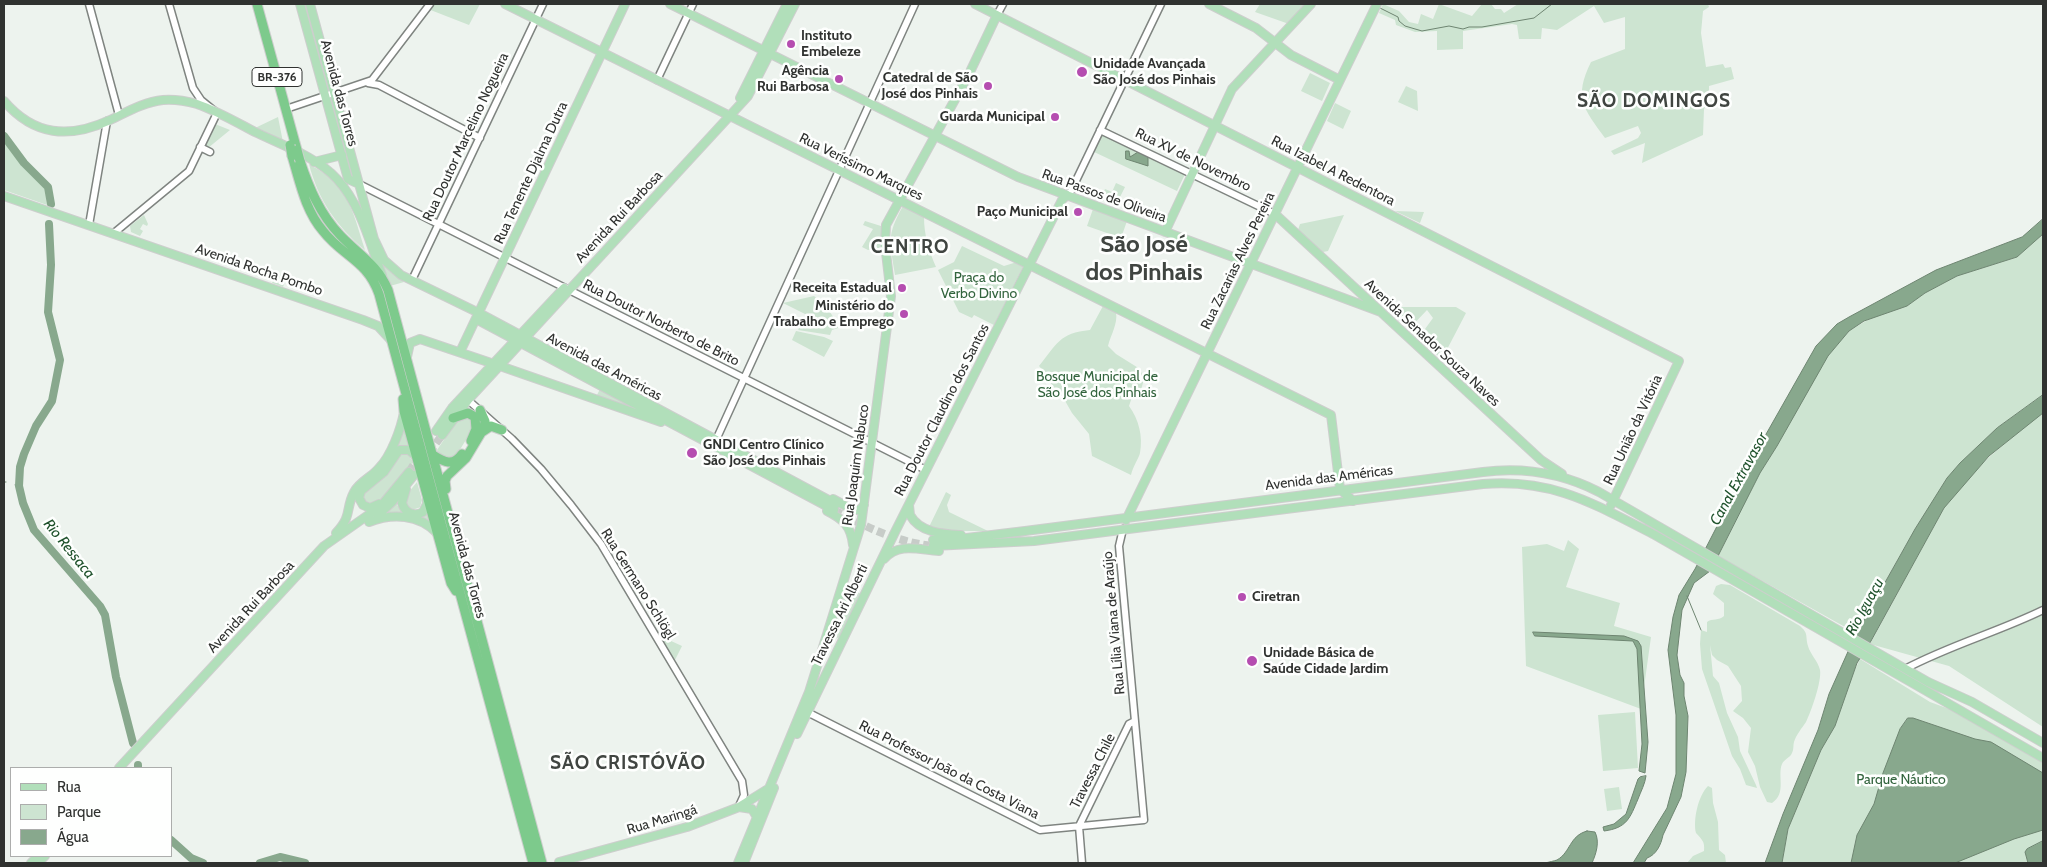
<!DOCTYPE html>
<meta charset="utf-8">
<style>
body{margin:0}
#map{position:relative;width:2047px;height:867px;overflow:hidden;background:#edf3ee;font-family:Cabin,sans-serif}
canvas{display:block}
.frame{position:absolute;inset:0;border:5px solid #303230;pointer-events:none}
.legend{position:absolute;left:10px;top:767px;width:162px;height:90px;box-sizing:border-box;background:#fefffe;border:1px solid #acadac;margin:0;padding:6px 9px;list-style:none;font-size:15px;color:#303230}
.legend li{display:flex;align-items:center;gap:10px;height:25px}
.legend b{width:25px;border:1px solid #acadac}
</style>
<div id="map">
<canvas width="2047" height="867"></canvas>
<div class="frame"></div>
<ul class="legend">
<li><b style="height:6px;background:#b1dfba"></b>Rua</li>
<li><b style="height:14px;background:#cde4d1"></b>Parque</li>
<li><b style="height:14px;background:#88a88d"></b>Água</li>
</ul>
</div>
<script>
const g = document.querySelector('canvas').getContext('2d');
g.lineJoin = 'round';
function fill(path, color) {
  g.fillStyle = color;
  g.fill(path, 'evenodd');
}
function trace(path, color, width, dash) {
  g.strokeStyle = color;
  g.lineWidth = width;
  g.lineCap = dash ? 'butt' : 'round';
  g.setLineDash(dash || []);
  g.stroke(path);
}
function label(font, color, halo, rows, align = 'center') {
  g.font = font + ' Cabin,sans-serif';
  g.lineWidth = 5;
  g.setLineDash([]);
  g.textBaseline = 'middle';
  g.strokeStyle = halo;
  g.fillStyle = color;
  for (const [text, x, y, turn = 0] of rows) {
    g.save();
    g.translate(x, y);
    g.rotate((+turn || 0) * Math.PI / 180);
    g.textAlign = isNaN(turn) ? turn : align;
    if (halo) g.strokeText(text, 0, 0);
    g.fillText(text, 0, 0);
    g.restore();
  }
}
fill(new Path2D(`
 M 432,4 L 480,4 L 469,25 L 428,9 Z
 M 1260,4 L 1307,4 L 1289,24 L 1255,12 Z
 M 1383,4 L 1399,11 L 1409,22 L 1418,24 L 1421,14 L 1433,19 L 1439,4 L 1472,16 L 1482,4 L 1491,4 L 1495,9 L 1501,9 L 1504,13 L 1518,4 L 1708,4 L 1709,7 L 1703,11 L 1701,33 L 1706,67 L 1723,64 L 1725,68 L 1731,67 L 1734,79 L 1709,86 L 1709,103 L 1704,109 L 1703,135 L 1642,163 L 1645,143 L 1614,155 L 1611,151 L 1638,138 L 1641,133 L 1638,126 L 1605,138 C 1584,109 1573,98 1591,62 L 1625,49 L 1625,17 L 1604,23 L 1594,6 L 1557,30 L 1542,28 L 1541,39 L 1519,39 L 1517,25 L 1512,24 L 1463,31 L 1463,49 L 1437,50 L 1437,31 L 1415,32 L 1396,25 L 1395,20 L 1379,13 Z
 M 1310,73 L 1330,83 L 1322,101 L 1301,91 Z
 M 1406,86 L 1417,91 L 1418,111 L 1398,102 Z
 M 334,98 L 349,154 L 345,154 L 329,100 Z
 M 1335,103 L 1351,111 L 1343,129 L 1327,121 Z
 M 278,117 L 283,142 L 255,128 Z
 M 215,124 L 230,130 L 208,148 L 206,145 Z
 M 1101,131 L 1186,172 L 1177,191 L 1092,151 Z
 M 4,139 L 22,164 L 45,186 L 47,205 L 4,190 Z
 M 309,164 C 349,186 352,209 365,250 C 337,227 318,200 309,164 Z
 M 1116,183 L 1125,187 L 1118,201 L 1109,197 L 1106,202 L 1100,199 L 1105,189 L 1112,192 Z
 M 903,206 L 924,217 C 924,235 929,251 936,267 L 895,275 C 890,242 886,236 903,206 Z
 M 1093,209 L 1127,221 L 1121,238 L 1087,226 Z
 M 1395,211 L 1424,212 L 1420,223 Z
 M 144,215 L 148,224 L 147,226 L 143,224 L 140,229 L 143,231 L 140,236 L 131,232 L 130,226 Z
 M 1344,215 L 1328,251 L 1323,252 L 1298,230 L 1300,224 Z
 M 865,221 L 881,226 L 881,246 L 879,248 L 868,250 L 862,247 L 873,229 L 863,225 Z
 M 2043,234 L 2043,395 L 1997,428 L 1960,463 L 1947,478 L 1900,555 L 1860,629 L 1854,632 L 1718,556 L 1760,473 L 1777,446 L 1814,378 L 1828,356 L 1849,331 L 1876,315 L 1907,306 L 1925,293 L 1957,276 L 2017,257 Z
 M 962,246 L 1004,266 L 1017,262 L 1024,265 L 994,325 L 974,315 L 972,318 L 959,312 L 938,270 L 954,262 Z
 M 382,264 L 404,282 L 390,286 Z
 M 276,273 L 287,277 L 283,287 L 272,283 Z
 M 814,296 L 825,305 L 834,318 L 838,320 L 840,323 L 838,328 L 832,330 L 830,335 L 798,330 L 807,315 L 783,303 Z
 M 1103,306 L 1116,312 C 1118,324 1111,334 1108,346 L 1116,354 L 1140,369 L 1144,379 L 1141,390 L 1135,388 L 1132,391 L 1132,397 L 1129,406 C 1139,420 1143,436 1140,453 C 1139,458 1133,466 1131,475 L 1092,456 L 1089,434 L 1072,413 L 1064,399 L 1052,385 L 1046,374 L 1039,366 C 1057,344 1059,333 1090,330 Z
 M 1393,307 L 1456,307 L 1466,313 L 1442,359 L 1424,344 L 1432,336 L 1425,329 L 1433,318 L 1427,310 L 1409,329 L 1389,312 Z
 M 796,331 L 824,337 L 833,341 L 824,357 L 792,340 Z
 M 600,389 L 653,417 L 596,397 Z
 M 2043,413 L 2043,727 L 1949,666 L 1870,644 L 1944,508 C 1974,468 2003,443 2043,413 Z
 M 468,417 L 472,423 L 472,430 L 456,456 L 447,460 L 438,453 L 437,450 L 458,419 Z
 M 405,425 L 412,450 L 393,450 Z
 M 402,453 L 408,454 L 413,462 C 400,480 389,500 367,506 L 362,495 L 388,474 Z
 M 417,482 L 422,500 L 420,507 C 413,511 409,509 405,503 L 408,493 Z
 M 946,492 L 951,495 L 947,505 L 949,512 L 988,531 L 949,531 L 929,527 Z
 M 398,499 L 397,505 L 404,513 L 427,509 L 431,524 L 381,515 Z
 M 1568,540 L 1579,549 L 1566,587 L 1620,603 L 1614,626 L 1651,637 L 1641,709 L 1526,666 L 1522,547 L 1547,544 L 1564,551 Z
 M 1721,584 L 1730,585 L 1800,626 C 1809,634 1805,635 1808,646 C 1810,654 1818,661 1820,670 C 1822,681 1811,712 1806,722 C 1802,728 1796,735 1794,742 C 1793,746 1794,749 1792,753 C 1790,758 1784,759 1782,764 C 1777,776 1787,793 1772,803 L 1767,802 L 1760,787 L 1755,766 L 1748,752 L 1751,728 L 1743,718 L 1733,711 L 1742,701 L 1741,686 L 1728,666 L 1717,660 L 1712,655 L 1710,645 L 1713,676 L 1719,683 L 1727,713 L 1738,737 L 1740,751 L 1756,785 L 1757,788 L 1746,785 L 1740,769 L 1732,756 L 1702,669 L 1700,644 L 1701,630 L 1707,632 L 1707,622 C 1712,618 1719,621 1724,616 L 1724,603 L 1713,594 L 1716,586 Z
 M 850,588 L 861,594 L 840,637 L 835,639 L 832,636 L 846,590 Z
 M 658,635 L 682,646 L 674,662 Z
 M 1860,659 L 1930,702 L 1963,714 L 2043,760 L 2043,863 L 1782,863 L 1788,829 L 1821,750 L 1835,726 L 1851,678 Z
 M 1635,712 L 1638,768 L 1603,771 L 1598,715 Z
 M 1708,786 L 1712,788 L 1713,803 L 1718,822 L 1719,850 L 1725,855 L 1726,863 L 1687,863 L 1693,856 L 1704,851 C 1705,841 1702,840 1696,833 C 1693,820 1698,796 1708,786 Z
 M 1619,787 L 1622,809 L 1607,811 L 1604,789 Z`), '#cde4d1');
const water = new Path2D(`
 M 1126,151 L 1129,151 L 1130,157 L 1138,152 L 1148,157 L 1148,166 L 1126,159 Z
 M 2043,219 L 2043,234 L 2017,257 L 1957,276 L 1925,293 L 1907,306 L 1864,321 L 1849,331 L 1828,356 L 1777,446 L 1760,473 L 1718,556 L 1710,571 L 1694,583 L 1682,610 L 1677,655 L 1680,675 L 1684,683 L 1684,696 L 1688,716 L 1686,772 L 1681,797 L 1663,835 C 1661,845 1656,855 1647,858 L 1644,863 L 1633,863 L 1667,808 L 1676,774 L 1676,715 L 1668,650 L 1673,617 L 1679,595 L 1695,569 L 1748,466 L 1816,346 L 1837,324 L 1849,317 L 1936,270 L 2022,237 Z
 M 2043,395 L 2043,413 L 1989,456 L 1944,508 L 1871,641 L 1857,663 L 1835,726 L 1821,750 L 1788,829 L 1782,863 L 1765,863 L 1783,814 L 1818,730 L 1829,694 L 1855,636 L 1915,529 L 1947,478 L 1960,463 L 1997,428 Z
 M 1533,632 L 1624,636 L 1638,641 L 1641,646 L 1648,742 L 1645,773 L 1639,771 L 1642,744 L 1637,649 L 1633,641 L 1535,636 Z
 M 1908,718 L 1913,718 L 1975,739 L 1991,742 L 2043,773 L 2043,830 L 2014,839 L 1955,863 L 1851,863 L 1857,835 L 1874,804 L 1883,773 L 1900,729 Z
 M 1646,776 C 1645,784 1641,791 1638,799 C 1630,818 1627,828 1604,831 L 1603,827 L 1614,824 L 1626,814 L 1638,779 L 1640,777 Z
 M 1587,831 L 1595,832 C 1600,842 1596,854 1592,863 L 1545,863 C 1549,862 1554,861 1557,860 C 1571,852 1569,836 1587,831 Z
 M 2043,841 L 2043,863 L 2028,863 L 2025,852 L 2027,849 Z`);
fill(water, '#88a88d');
trace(water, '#6e8571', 1);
trace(new Path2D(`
 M 1370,4 L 1372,5
 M 1380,8 L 1398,17 L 1399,21 L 1405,26 L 1422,31 L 1449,26 L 1463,29 L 1469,27 L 1482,27 L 1534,18 L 1552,4
 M 4,482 L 6,482
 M 15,485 L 19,486
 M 1687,596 L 1701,630`), '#6e8571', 1);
trace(new Path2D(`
 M 4,136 L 24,163 L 48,187 L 51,204
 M 49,224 L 51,265 L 48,312 L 60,360 L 52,401 L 36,426 L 24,454 L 20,467 L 19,486 L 23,503 L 34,530 L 100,606 L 105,615 L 116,677 L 133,743
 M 138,765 L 138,768
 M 171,840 L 191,858 L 203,863
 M 260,863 L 280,857 L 305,863`), '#88a88d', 8);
trace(new Path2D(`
 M 429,453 L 442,435
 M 409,472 L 420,455
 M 834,510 C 866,527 896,542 933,546`), '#c7ccc8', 8, [8, 4]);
const minor = new Path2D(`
 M 89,4 L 119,115
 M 997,15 L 1003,4
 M 657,80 L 693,4
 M 368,83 L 379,85 L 480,138
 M 286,109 L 372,80 L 430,4
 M 1100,130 L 1275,214
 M 200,147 L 210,152
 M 359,184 L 926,470
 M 1067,195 L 1071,191 L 1161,4
 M 89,225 L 107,121
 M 114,233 L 189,171 L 217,113 L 201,100 L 193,88 L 169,4
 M 412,280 L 543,4
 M 468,400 L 512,439 L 541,469 L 571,505 L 601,544 L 742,781 L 744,795 L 739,806
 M 716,440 L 915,4
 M 1905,669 C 1950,645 1998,632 2043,610
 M 807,712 L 1040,830 L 1144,820 L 1119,546 L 1123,529
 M 1079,826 L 1129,724 L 1133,722
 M 1079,826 L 1082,863`);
const major = new Path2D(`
 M 300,4 L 348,179 L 359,184
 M 310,4 L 374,239 L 384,260 L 401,275 L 479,313 L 836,504
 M 505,4 L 1331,415 L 1340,489 L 1353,501
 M 670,4 L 1018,177 L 1381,312
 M 975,4 L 1679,361 L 1611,505
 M 1209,4 L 1256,28 L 1291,55 L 1340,80
 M 740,98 L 787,4
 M 4,101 C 34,136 69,139 110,120 C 127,112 144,102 163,100 C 175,99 186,101 197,104 C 217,111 236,122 255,132 C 282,145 317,157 337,179 C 361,205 370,244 382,275
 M 314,162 L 342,155
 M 4,196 L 363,320 L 378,326 L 390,339
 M 1275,214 L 1541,460 L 1562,474
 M 1165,232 L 1232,89 L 1311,4
 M 476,319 L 834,510
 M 460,352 L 625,4
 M 407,357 L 410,343 L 420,339 L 494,364
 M 500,366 L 661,422
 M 436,431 L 452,408 L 564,288
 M 442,435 L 468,400 L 748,96 L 795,4
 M 406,489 L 402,503 C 405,513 414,517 423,512 L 427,504 L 427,498
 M 833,499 L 853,510 L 860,510 L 864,505
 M 379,504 L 370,508 L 363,505 L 359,498 L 361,491 L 384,472 L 399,450 L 409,450 L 417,457
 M 909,505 L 910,515 C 920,533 943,534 961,535
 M 827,511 C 843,519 851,526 853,545
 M 378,515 L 392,502 L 414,475
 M 1126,520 L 1377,4
 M 369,522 C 392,513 419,514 437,533
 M 336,533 C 353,515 345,509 354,492 C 360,481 372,477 379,468 C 391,456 401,429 404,412
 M 933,540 L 950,540 L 1025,531 L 1483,472 C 1523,467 1562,473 1599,492 L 1928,682 L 1972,702 L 2043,743
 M 933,546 L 1034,541 L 1483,484 C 1552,478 1594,504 1653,534 L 2043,758
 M 884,559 C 899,542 919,550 939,551
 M 797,734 L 896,530 L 1062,200 L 1067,195
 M 119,768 L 324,546 L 381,506 L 409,472
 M 739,807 L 752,809 L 758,819
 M 559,862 L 687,827 L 739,807 L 768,789
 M 31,863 L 38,856
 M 38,863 L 45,856
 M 738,863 L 809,692 L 861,525 L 891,296 L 885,244 L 886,225 L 969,74 L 997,15
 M 744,863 L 774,788`);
const highway = new Path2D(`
 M 257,4 L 297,150
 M 292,156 C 300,182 305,210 323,231 C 343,257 367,260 379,294 L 533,863
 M 300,161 C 309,188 320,214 340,235 C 358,254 378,265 388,290 L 542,863
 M 403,399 L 404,411 L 451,583 L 456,591
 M 453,418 L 468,413 L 475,417 L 476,429 L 471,441
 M 482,432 L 491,426 L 502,430
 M 433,455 C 444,462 453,467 462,454
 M 446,489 L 445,481 L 447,476 L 466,458 L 484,428 L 485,421 L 480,410`);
trace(minor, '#7f8480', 9);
trace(major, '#cdcecd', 10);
trace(highway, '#cdcecd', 11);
trace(minor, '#fff', 6);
trace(major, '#b1dfba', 8);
trace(highway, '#7dca8c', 9);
const highwayBridge = new Path2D(`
 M 290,145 L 292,156
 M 297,150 L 300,161`);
trace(highwayBridge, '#cdcecd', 11, []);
trace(highwayBridge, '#7dca8c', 9);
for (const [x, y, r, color] of [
 [791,44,5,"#b54db0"],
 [1082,72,6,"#b54db0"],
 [839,79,5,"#b54db0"],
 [988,86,5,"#b54db0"],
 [1055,117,5,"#b54db0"],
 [1078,212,5,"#b54db0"],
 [902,288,5,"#b54db0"],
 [904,314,5,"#b54db0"],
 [692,453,6,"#b54db0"],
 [1242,597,5,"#b54db0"],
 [1252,661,6,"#b54db0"]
]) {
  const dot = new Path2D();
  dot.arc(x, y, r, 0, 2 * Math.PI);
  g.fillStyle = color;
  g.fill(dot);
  trace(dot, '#fefffe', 2);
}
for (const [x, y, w] of [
 [277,77,50]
]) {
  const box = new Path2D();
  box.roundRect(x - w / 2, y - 9.5, w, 19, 4);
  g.fillStyle = '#fefffe';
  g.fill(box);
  trace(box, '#303230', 1);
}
label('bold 12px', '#303230', null, [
 ["BR-376",277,77]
]);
label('bold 14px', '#303230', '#fefffe', [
 ["Instituto",801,36,"left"],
 ["Embeleze",801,52,"left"],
 ["Unidade Avançada",1093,64,"left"],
 ["São José dos Pinhais",1093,80,"left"],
 ["Agência",829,71],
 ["Rui Barbosa",829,87],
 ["Catedral de São",978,78],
 ["José dos Pinhais",978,94],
 ["Guarda Municipal",1045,117],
 ["Paço Municipal",1068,212],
 ["Receita Estadual",892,288],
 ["Ministério do",894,306],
 ["Trabalho e Emprego",894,322],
 ["GNDI Centro Clínico",703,445,"left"],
 ["São José dos Pinhais",703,461,"left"],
 ["Ciretran",1252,597,"left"],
 ["Unidade Básica de",1263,653,"left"],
 ["Saúde Cidade Jardim",1263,669,"left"]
], 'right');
label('14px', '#303230', '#fefffe', [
 ["Avenida das Torres",339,93,75],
 ["Rua Doutor Marcelino Nogueira",466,137,-65],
 ["Rua XV de Novembro",1193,160,26],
 ["Rua Veríssimo Marques",861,167,26],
 ["Rua Izabel A Redentora",1333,171,27],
 ["Rua Tenente Djalma Dutra",531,173,-65],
 ["Rua Passos de Oliveira",1104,196,20],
 ["Avenida Rui Barbosa",619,217,-47],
 ["Rua Zacarias Alves Pereira",1238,261,-64],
 ["Avenida Rocha Pombo",259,270,19],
 ["Rua Doutor Norberto de Brito",661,323,27],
 ["Avenida Senador Souza Naves",1432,343,43],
 ["Avenida das Américas",604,367,28],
 ["Rua Doutor Claudino dos Santos",942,410,-63],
 ["Rua União da Vitória",1633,430,-65],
 ["Rua Joaquim Nabuco",856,465,-82],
 ["Avenida das Américas",1329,478,-7],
 ["Avenida das Torres",467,565,75],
 ["Rua Germano Schlögl",638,584,58],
 ["Avenida Rui Barbosa",251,607,-47],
 ["Travessa Ari Alberti",840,615,-64],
 ["Rua Lília Viana de Araújo",1114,623,-95],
 ["Rua Professor João da Costa Viana",949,770,27],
 ["Travessa Chile",1093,771,-63],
 ["Rua Maringá",662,820,-17]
]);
label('14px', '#32643d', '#fefffe', [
 ["Praça do",979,278],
 ["Verbo Divino",979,294],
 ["Bosque Municipal de",1097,377],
 ["São José dos Pinhais",1097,393],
 ["Parque Náutico",1901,780]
]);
label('italic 15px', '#1f522c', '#fefffe', [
 ["Canal Extravasor",1739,479,-61],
 ["Rio Ressaca",69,549,51],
 ["Rio Iguaçu",1865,607,-61]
]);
g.letterSpacing = '1px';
label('bold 19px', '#404541', '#fefffe', [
 ["SÃO DOMINGOS",1654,101],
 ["CENTRO",910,247],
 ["SÃO CRISTÓVÃO",628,763]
]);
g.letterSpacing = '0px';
label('bold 24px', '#404541', '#fefffe', [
 ["São José",1144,245],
 ["dos Pinhais",1144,273]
]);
</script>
